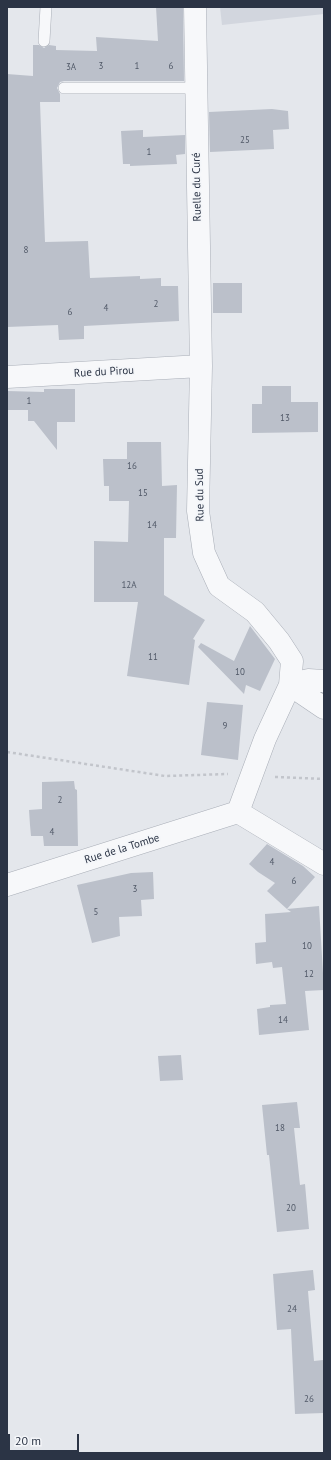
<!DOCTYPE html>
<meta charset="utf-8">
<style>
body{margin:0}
#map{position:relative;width:331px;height:1460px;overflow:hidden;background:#e4e7ec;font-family:"PT Sans",sans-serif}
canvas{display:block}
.frame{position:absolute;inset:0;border:8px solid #2b3445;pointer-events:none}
.scale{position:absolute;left:8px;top:1434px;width:71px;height:18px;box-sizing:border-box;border:2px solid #2b3445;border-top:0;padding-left:5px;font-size:12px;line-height:14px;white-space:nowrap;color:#2b3445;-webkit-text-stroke:3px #f4f6f9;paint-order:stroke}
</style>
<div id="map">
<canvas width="331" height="1460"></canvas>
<div class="frame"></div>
<div class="scale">20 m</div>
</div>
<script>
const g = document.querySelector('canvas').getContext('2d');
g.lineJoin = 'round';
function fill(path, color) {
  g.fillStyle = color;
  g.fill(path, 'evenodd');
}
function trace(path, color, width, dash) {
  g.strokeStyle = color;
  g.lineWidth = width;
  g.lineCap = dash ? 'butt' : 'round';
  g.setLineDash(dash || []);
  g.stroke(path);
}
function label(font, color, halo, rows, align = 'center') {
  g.font = font + ' "PT Sans",sans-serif';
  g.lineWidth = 3.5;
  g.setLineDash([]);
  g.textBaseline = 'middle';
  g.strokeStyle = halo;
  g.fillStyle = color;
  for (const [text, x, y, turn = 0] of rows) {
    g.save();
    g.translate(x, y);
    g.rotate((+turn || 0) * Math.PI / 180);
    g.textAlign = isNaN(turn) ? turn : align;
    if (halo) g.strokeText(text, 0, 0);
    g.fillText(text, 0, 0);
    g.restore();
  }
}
fill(new Path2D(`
 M 220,7 L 324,7 L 324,14 L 222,25 Z`), '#d2d6de');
fill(new Path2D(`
 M 156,7 L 183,7 L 184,81 L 64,81 L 60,82 L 57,88 L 60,94 L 60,102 L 40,102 L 45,242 L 88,241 L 90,278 L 140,276 L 140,279 L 161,278 L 161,286 L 178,286 L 179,321 L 84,326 L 84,339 L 59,340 L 58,325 L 7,327 L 7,74 L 33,76 L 33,45 L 39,45 L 44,48 L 49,45 L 56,46 L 56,50 L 97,51 L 96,37 L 158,41 Z
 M 272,109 L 288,111 L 289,129 L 273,130 L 274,149 L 210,152 L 209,112 Z
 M 143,130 L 143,137 L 185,135 L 185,154 L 176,155 L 177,164 L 130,166 L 130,164 L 123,164 L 121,131 Z
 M 213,283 L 242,283 L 242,313 L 213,313 Z
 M 262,386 L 291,386 L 291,402 L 318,402 L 318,432 L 252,433 L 252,404 L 262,404 Z
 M 44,389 L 75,389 L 75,422 L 57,422 L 57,450 L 34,421 L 28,421 L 28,410 L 7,410 L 7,391 L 44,392 Z
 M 127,442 L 161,442 L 162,486 L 177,485 L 176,538 L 164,538 L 164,595 L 205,620 L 193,639 L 195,640 L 189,685 L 127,676 L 138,602 L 94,602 L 94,541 L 128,542 L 129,501 L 109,501 L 109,486 L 104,486 L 103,459 L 127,459 Z
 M 250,626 L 275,659 L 260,691 L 246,685 L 244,694 L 198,647 L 201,643 L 234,661 Z
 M 207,702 L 243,705 L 238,760 L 201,755 Z
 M 74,781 L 75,789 L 77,790 L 78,846 L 44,846 L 43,836 L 31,836 L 30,825 L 29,810 L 42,809 L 42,782 Z
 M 267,844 L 303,866 L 315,877 L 287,909 L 267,891 L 275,883 L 258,872 L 249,864 Z
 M 153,872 L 154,899 L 141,900 L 142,916 L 119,917 L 120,936 L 92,943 L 77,885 L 131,873 Z
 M 319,906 L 324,990 L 305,991 L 309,1030 L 259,1035 L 257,1009 L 270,1007 L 270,1005 L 286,1004 L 282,967 L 273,968 L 272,962 L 256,964 L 255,943 L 266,942 L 265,914 L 291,912 L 287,909 Z
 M 181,1055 L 183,1080 L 160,1081 L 158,1056 Z
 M 297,1102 L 300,1128 L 294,1128 L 300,1185 L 305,1184 L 309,1229 L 277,1232 L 269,1155 L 267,1155 L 262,1105 Z
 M 313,1270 L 315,1290 L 308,1291 L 314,1361 L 323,1360 L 324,1413 L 295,1414 L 291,1329 L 277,1330 L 273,1274 Z`), '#bbc0ca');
const lane = new Path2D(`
 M 44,41 L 46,7
 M 64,88 L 196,88`);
const street = new Path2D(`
 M 195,7 L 201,366 L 198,511 L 204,553 L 219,586 L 255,612 L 279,641 L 292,661 L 290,685 L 265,739 L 238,812
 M 7,377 L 201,366
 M 290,685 L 324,708
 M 290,685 L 308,680 L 324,681
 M 238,812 L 324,864
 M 7,885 L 238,812`);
trace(lane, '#a9aeb7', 12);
trace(street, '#a9aeb7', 23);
trace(new Path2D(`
 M 7,752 L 165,776 L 228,774
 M 275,777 L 324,779`), '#c2c5cb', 2.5, [3, 3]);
trace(lane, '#f7f8fa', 11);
trace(street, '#f7f8fa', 22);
label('9px', '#4f5766', null, [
 ["3",101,66],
 ["1",137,66],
 ["6",171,66],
 ["3A",71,67],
 ["25",245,140],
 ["1",149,152],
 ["8",26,250],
 ["2",156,304],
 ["4",106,308],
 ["6",70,312],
 ["1",29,401],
 ["13",285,418],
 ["16",132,466],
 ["15",143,493],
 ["14",152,525],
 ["12A",129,585],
 ["11",153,657],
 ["10",240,672],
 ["9",225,726],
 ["2",60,800],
 ["4",52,832],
 ["4",272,862],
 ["6",294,881],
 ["3",135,889],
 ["5",96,912],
 ["10",307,946],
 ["12",309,974],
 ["14",283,1020],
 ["18",280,1128],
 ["20",291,1208],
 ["24",292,1309],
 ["26",309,1399]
]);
label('11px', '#2b3445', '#f4f6f9', [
 ["Ruelle du Curé",197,187,-91],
 ["Rue du Pirou",104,372,-3],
 ["Rue du Sud",200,495,-91],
 ["Rue de la Tombe",122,849,-17]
]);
</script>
